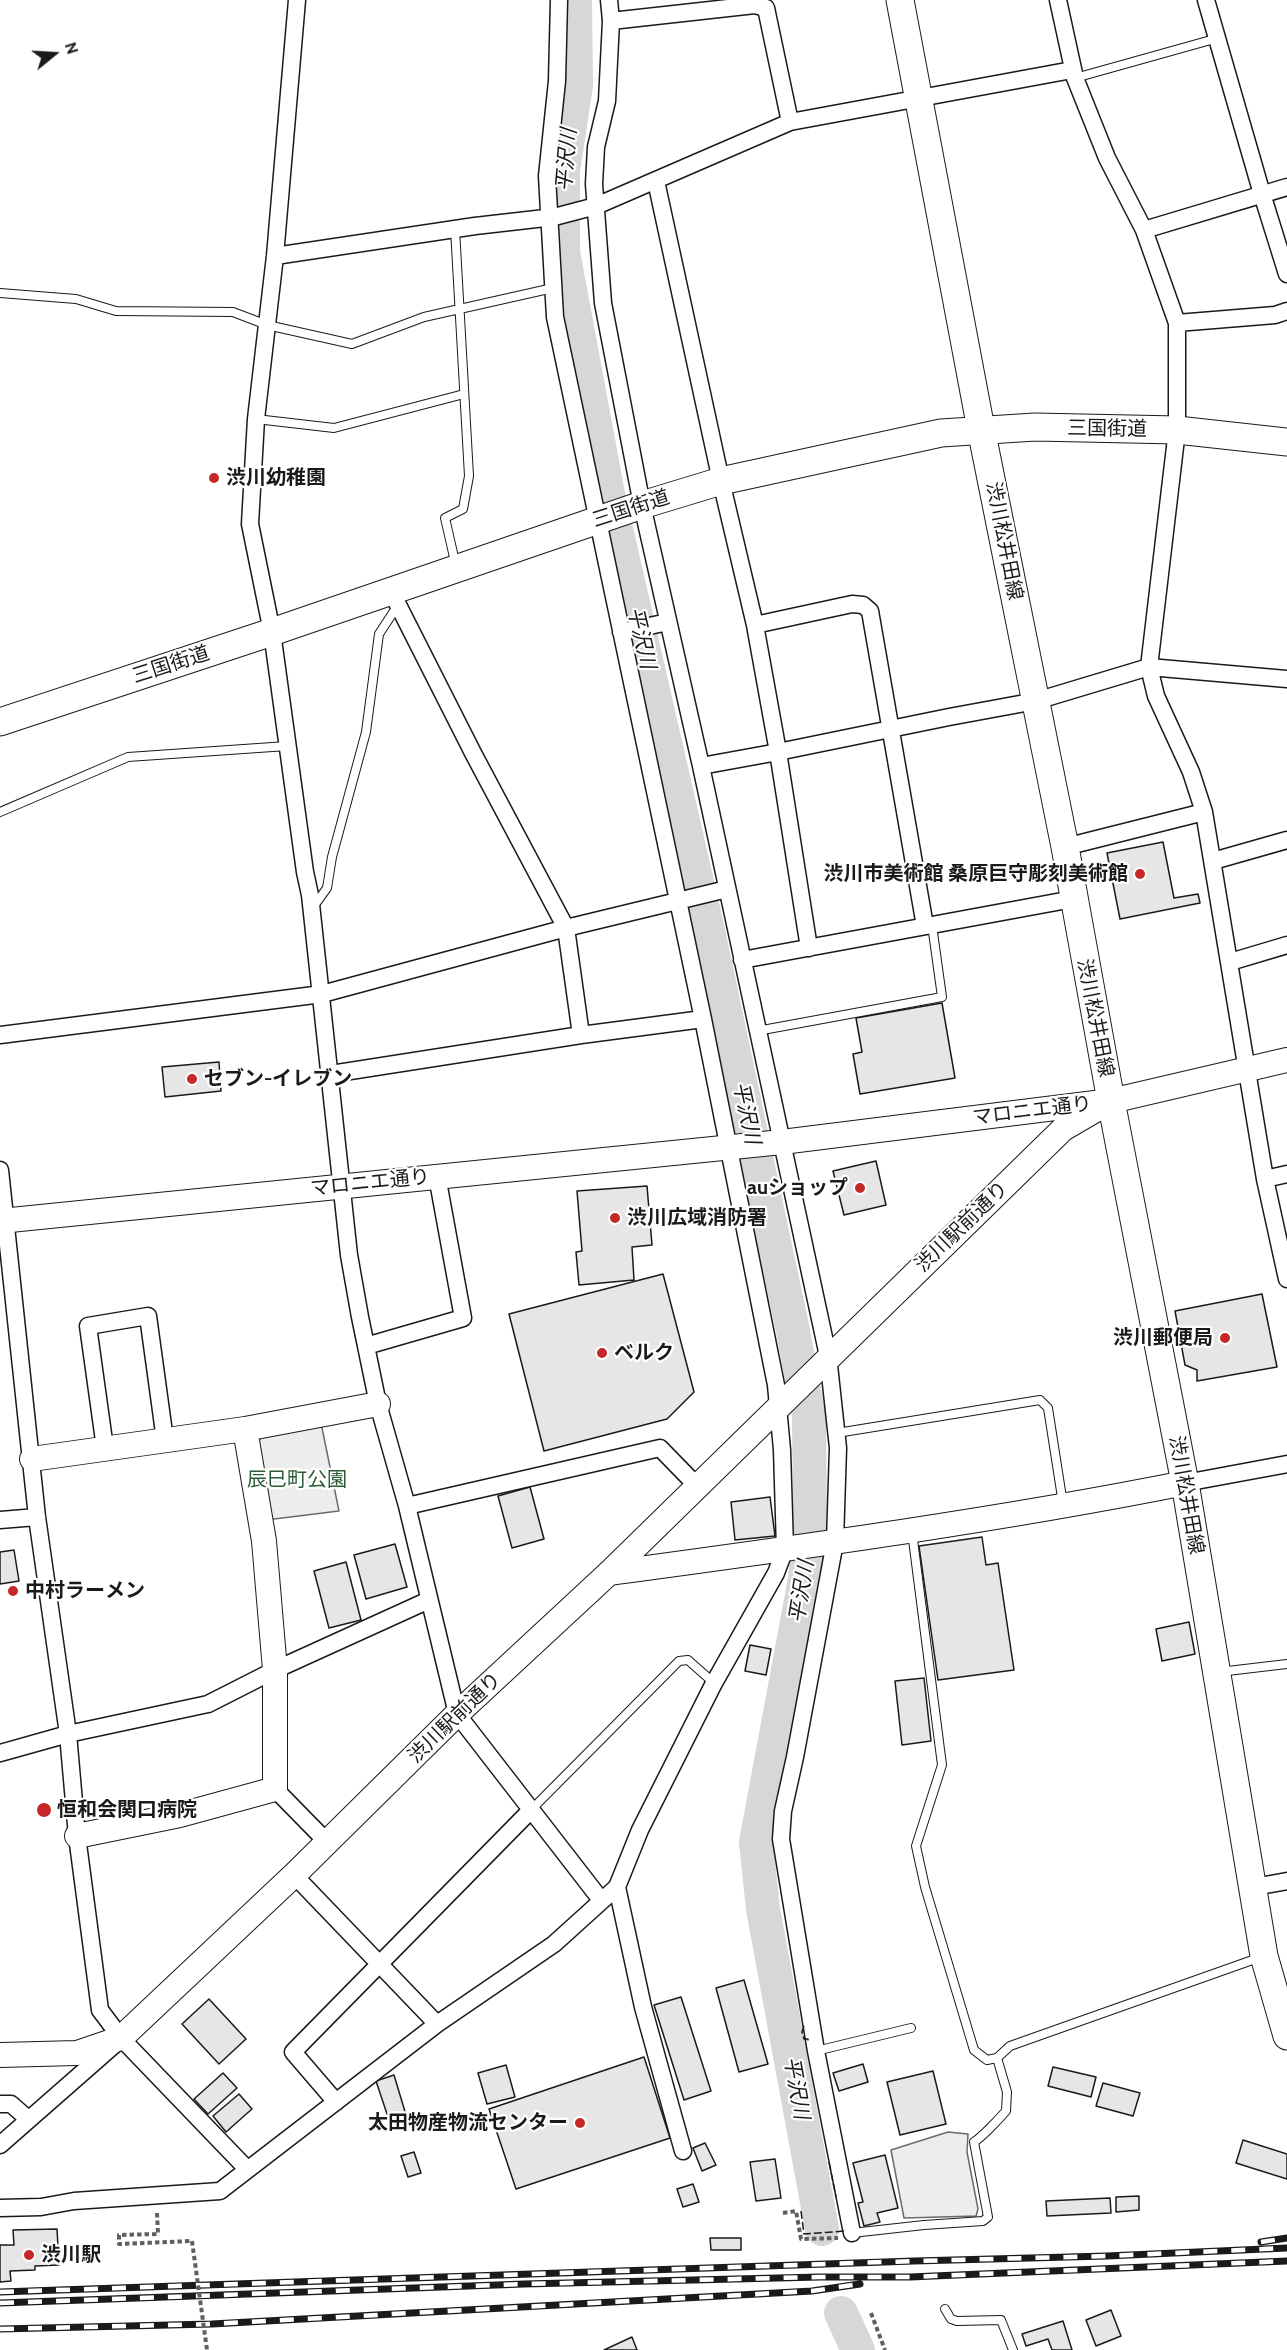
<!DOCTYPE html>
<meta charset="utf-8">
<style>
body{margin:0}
#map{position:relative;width:1287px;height:2350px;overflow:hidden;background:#fff;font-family:Cabin,sans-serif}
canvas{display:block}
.north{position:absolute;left:24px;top:24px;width:60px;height:60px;-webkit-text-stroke:4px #fff;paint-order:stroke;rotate:72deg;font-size:16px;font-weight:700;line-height:24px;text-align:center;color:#1a1a1a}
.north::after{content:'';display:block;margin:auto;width:21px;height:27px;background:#1a1a1a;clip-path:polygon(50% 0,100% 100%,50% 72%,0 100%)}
</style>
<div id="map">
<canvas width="1287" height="2350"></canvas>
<div class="north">N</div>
</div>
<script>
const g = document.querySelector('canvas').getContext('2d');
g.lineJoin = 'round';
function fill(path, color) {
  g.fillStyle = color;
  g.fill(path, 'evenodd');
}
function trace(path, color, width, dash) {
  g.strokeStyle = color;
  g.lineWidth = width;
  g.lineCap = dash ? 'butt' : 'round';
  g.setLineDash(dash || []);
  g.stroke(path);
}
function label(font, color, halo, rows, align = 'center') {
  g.font = font + ' Cabin,"Noto Sans JP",sans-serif';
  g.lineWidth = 4.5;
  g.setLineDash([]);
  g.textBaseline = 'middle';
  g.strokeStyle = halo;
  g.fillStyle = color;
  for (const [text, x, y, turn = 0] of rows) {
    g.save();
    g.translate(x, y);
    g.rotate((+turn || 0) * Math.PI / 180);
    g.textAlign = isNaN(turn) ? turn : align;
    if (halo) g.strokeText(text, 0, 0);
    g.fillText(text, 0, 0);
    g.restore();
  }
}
const green = new Path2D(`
 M 321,1423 L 339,1511 L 266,1520 L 256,1443 L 267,1433 Z
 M 948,2132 L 968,2134 L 967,2152 L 978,2209 L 976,2216 L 904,2218 L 891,2150 Z`);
fill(green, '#ededed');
trace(green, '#6a6a6a', 1.5);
trace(new Path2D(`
 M 575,0 L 576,85 L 563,171 L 563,252 L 608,494 L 707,926 L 793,1331 L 809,1417 L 810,1524 L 805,1579 L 756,1842 L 763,1909 L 822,2229
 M 841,2313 L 858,2350`), '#d7d7d7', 34);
const building = new Path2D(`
 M 1163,842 L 1174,898 L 1198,894 L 1200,903 L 1120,919 L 1107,853 Z
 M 942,1003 L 955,1078 L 860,1094 L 853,1054 L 862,1052 L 856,1018 Z
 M 219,1062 L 221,1091 L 165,1097 L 162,1067 Z
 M 876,1161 L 886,1205 L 844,1215 L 833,1171 Z
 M 647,1186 L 652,1245 L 632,1247 L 634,1280 L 579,1285 L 576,1252 L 582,1251 L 577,1191 Z
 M 663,1274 L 694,1392 L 667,1419 L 544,1451 L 509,1314 Z
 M 1262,1294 L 1277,1367 L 1197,1381 L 1197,1370 L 1185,1365 L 1175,1311 Z
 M 530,1487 L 544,1539 L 512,1548 L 498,1496 Z
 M 770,1497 L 775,1536 L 735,1540 L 731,1502 Z
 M 982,1537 L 986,1565 L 998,1563 L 1014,1670 L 938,1680 L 919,1546 Z
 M 395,1544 L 407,1587 L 366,1599 L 354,1555 Z
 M 14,1550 L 19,1581 L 0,1584 L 0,1552 Z
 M 346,1562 L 361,1620 L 329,1628 L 314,1571 Z
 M 1189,1622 L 1195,1654 L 1162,1661 L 1156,1629 Z
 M 750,1645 L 771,1649 L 766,1675 L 745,1671 Z
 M 924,1678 L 931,1741 L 902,1745 L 895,1681 Z
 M 744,1980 L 768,2064 L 739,2072 L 716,1988 Z
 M 681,1997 L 711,2091 L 684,2100 L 654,2005 Z
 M 209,1999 L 246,2039 L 219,2064 L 182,2024 Z
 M 644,2057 L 670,2138 L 516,2189 L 489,2109 Z
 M 863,2064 L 868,2082 L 839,2091 L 833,2073 Z
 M 506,2065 L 515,2097 L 487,2104 L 478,2073 Z
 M 1053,2067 L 1096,2077 L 1091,2097 L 1048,2086 Z
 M 933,2071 L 946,2124 L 900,2135 L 887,2082 Z
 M 223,2073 L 237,2088 L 208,2114 L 194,2099 Z
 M 394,2075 L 406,2115 L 389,2120 L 376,2081 Z
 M 1103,2083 L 1140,2093 L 1133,2116 L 1096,2106 Z
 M 239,2094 L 252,2109 L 226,2132 L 213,2116 Z
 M 1243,2140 L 1287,2154 L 1287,2179 L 1236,2163 Z
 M 705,2143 L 716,2165 L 702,2171 L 693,2148 Z
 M 414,2152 L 421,2173 L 408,2177 L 401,2156 Z
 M 885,2155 L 898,2208 L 877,2213 L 880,2222 L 864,2226 L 858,2203 L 863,2202 L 853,2163 Z
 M 775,2159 L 781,2198 L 756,2201 L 750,2162 Z
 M 693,2184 L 699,2202 L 683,2207 L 677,2189 Z
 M 1139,2196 L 1139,2210 L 1116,2212 L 1116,2197 Z
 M 1110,2198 L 1111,2213 L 1047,2216 L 1046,2201 Z
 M 57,2229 L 59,2265 L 35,2266 L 35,2270 L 10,2271 L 11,2281 L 0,2282 L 0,2245 L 14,2245 L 13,2230 Z
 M 710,2238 L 741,2238 L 741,2250 L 711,2250 Z
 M 1111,2310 L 1121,2336 L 1096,2346 L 1086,2320 Z
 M 1063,2321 L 1072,2350 L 1052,2350 L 1048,2339 L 1026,2346 L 1022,2334 Z
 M 632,2337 L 637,2350 L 604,2350 Z`);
fill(building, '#e6e6e6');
trace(building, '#1a1a1a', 1.5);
const lane = new Path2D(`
 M 1075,78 L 1218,38
 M 455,229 L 469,476 L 463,509 L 445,518 L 456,566
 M 0,293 L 76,299 L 116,311 L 233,312 L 267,325 L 352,344 L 424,317 L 553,288
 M 256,419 L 334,428 L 464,394
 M 0,812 L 128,757 L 287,746
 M 314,906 L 327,888 L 332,857 L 366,732 L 379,634 L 398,605
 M 757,1031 L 942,997 L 932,925
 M 837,1433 L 1040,1400 L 1048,1408 L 1063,1504
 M 912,1532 L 942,1765 L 916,1846 L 925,1887 L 974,2050 L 987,2060 L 997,2058 L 1010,2046 L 1261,1957
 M 1219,1672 L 1287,1664
 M 531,1810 L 679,1661 L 688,1660 L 714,1683
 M 816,2051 L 911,2028
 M 852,2233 L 924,2225 L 983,2221 L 988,2217 L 974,2142 C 982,2137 999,2119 1006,2111 L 1007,2092 L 997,2058
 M 945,2309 L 951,2319 L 957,2321 L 1001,2320 L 1013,2350`);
const street = new Path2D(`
 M 297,0 L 275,256 L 256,419 L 250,524 L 272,632 L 305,872 L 310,895 L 349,1255 L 360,1317 L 378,1404 L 407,1506 L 457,1714 L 601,1900
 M 609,0 L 611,21 L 607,101 L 596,147 L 594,184 L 603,303 L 642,505 L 701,766 L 828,1356 L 838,1448 L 835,1542 L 795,1757 L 783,1811 L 781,1839 L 816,2051 L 852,2233
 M 1206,0 L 1262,194 L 1287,274
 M 611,21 L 755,5 L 766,8 L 790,122
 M 656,181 L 721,481 L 755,625 L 778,752 L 809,948
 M 1144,230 L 1287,187
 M 275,256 L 475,226 L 554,217 L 596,206 L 790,122 L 1072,70
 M 1177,323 L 1275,315 L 1287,311
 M 391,591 L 473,753 L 566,928 L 581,1035
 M 755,625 L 852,604 L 863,605 L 870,611 L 925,926
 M 621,632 L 668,622
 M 1287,679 L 1149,667 L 1156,696 L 1191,772 L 1204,812 L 1265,1179 L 1287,1279
 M 701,766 L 778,752 L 949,717 L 1036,701 L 1149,667 L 1177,430 L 1177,323 L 1144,230 L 1107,158 L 1075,78 L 1058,0
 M 1065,847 L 1204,812
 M 1213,861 L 1287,840
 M 742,960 L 1073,899
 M 1230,962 L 1287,945
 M 0,1035 L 322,994 L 566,928 L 727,889
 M 331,1074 L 581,1035 L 703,1019
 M 0,1170 L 37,1517 L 68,1734 L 77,1836 L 100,2010 L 121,2038 L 247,2169
 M 1265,1179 L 1287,1174
 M 366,1346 L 463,1318 L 437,1176
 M 105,1448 L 88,1326 L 148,1316 L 165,1440
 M 1185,1483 L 1287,1464
 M 407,1506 L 660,1448 L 697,1486
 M 0,1520 L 37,1517
 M 0,1753 L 68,1734 L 208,1704 L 275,1670 L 429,1600
 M 275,1789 L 327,1842
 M 294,1875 L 437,2024
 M 617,1887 L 643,2007 L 683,2151
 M 1254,1887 L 1287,1881
 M 336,2102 L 293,2052 L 531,1810
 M 0,2104 L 11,2104 L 28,2119
 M 0,2145 L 114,2045
 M 0,2208 L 41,2207 L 74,2201 L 220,2191 L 437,2024 L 554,1944 L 617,1887 L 640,1830 L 714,1683 L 776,1573 L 785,1549 L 782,1450 L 776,1385 L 703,1019 L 555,317 L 547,176 L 557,81 L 559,0`);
const secondary = new Path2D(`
 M 0,1221 L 782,1142 L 1111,1101 L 1287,1060
 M 32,1459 L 245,1429 L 378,1404
 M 609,1573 C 801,1547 994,1521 1185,1483
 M 77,1836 L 180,1815 L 275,1789 L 275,1670 L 264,1541 L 245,1429
 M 0,2055 L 77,2053 L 121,2038 L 294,1875 L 457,1714 L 609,1573 L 1063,1129 L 1111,1101`);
const primary = new Path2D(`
 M 900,0 L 981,429 L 1065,847 L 1111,1101 L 1185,1483 L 1264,1956 L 1287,2036
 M 0,722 L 272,632 L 642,505 L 721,481 L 941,433 L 1035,427 L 1177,430 L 1287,442`);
trace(lane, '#1a1a1a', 10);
trace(street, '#1a1a1a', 19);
trace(secondary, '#1a1a1a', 26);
trace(primary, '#1a1a1a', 29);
trace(new Path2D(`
 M 157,2213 L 158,2234 L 119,2235 L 119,2244 L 192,2241
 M 783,2213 L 796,2211 L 801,2239 L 838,2238
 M 871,2313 L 885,2350`), '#5f5f5f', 4, [4.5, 3]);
trace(lane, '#fff', 8);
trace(street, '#fff', 16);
trace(secondary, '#fff', 24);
trace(primary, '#fff', 27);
const rail = new Path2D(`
 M 1261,2242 L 1287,2238
 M 0,2292 L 914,2261 L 1107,2256 L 1287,2248
 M 0,2303 L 524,2284 L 820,2277 L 910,2277 L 1287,2261
 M 0,2329 L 212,2324 L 812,2291 L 860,2284`);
trace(rail, '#1a1a1a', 7);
trace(rail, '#fff', 4.5, [14]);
trace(new Path2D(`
 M 192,2241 L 207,2350`), '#5f5f5f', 4, [4.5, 3]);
trace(new Path2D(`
 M 804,2026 L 802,2032 L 804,2039 L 808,2039 L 808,2041
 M 829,2162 L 836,2197
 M 801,2211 L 804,2234 L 845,2231 L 845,2229`), '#1a1a1a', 1.5, [8, 3]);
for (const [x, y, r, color] of [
 [214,478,6,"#c62828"],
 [1140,874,6,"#c62828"],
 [192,1079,6,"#c62828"],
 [860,1188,6,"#c62828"],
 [615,1218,6,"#c62828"],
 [1225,1338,6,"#c62828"],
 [602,1353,6,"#c62828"],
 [13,1591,6,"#c62828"],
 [44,1810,8,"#c62828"],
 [580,2123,6,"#c62828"],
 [29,2255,6,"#c62828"]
]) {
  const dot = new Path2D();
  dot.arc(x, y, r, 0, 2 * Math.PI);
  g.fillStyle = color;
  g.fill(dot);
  trace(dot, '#fff', 2);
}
label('20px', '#1a1a1a', '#fff', [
 ["三国街道",1107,429,1],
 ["三国街道",631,509,-18],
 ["渋川松井田線",1004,541,79],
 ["三国街道",171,665,-18],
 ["渋川松井田線",1095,1018,79],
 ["マロニエ通り",1032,1111,-7],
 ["マロニエ通り",370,1183,-6],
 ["渋川駅前通り",962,1227,-44],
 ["渋川松井田線",1186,1495,80],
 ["渋川駅前通り",455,1718,-44]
]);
label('bold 20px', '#1a1a1a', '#fff', [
 ["渋川幼稚園",226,478],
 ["渋川市美術館 桑原巨守彫刻美術館",1128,874,"right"],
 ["セブン-イレブン",204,1079],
 ["auショップ",848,1188,"right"],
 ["渋川広域消防署",627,1218],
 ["渋川郵便局",1213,1338,"right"],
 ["ベルク",614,1353],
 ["中村ラーメン",25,1591],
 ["恒和会関口病院",57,1810],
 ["太田物産物流センター",568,2123,"right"],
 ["渋川駅",41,2255]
], 'left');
label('20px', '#2b5a34', '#fff', [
 ["辰巳町公園",297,1480]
]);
label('italic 21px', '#1a1a1a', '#fff', [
 ["平沢川",567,160,-85],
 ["平沢川",641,638,77],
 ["平沢川",746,1113,78],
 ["平沢川",802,1592,-81],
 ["平沢川",796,2088,80]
]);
</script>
